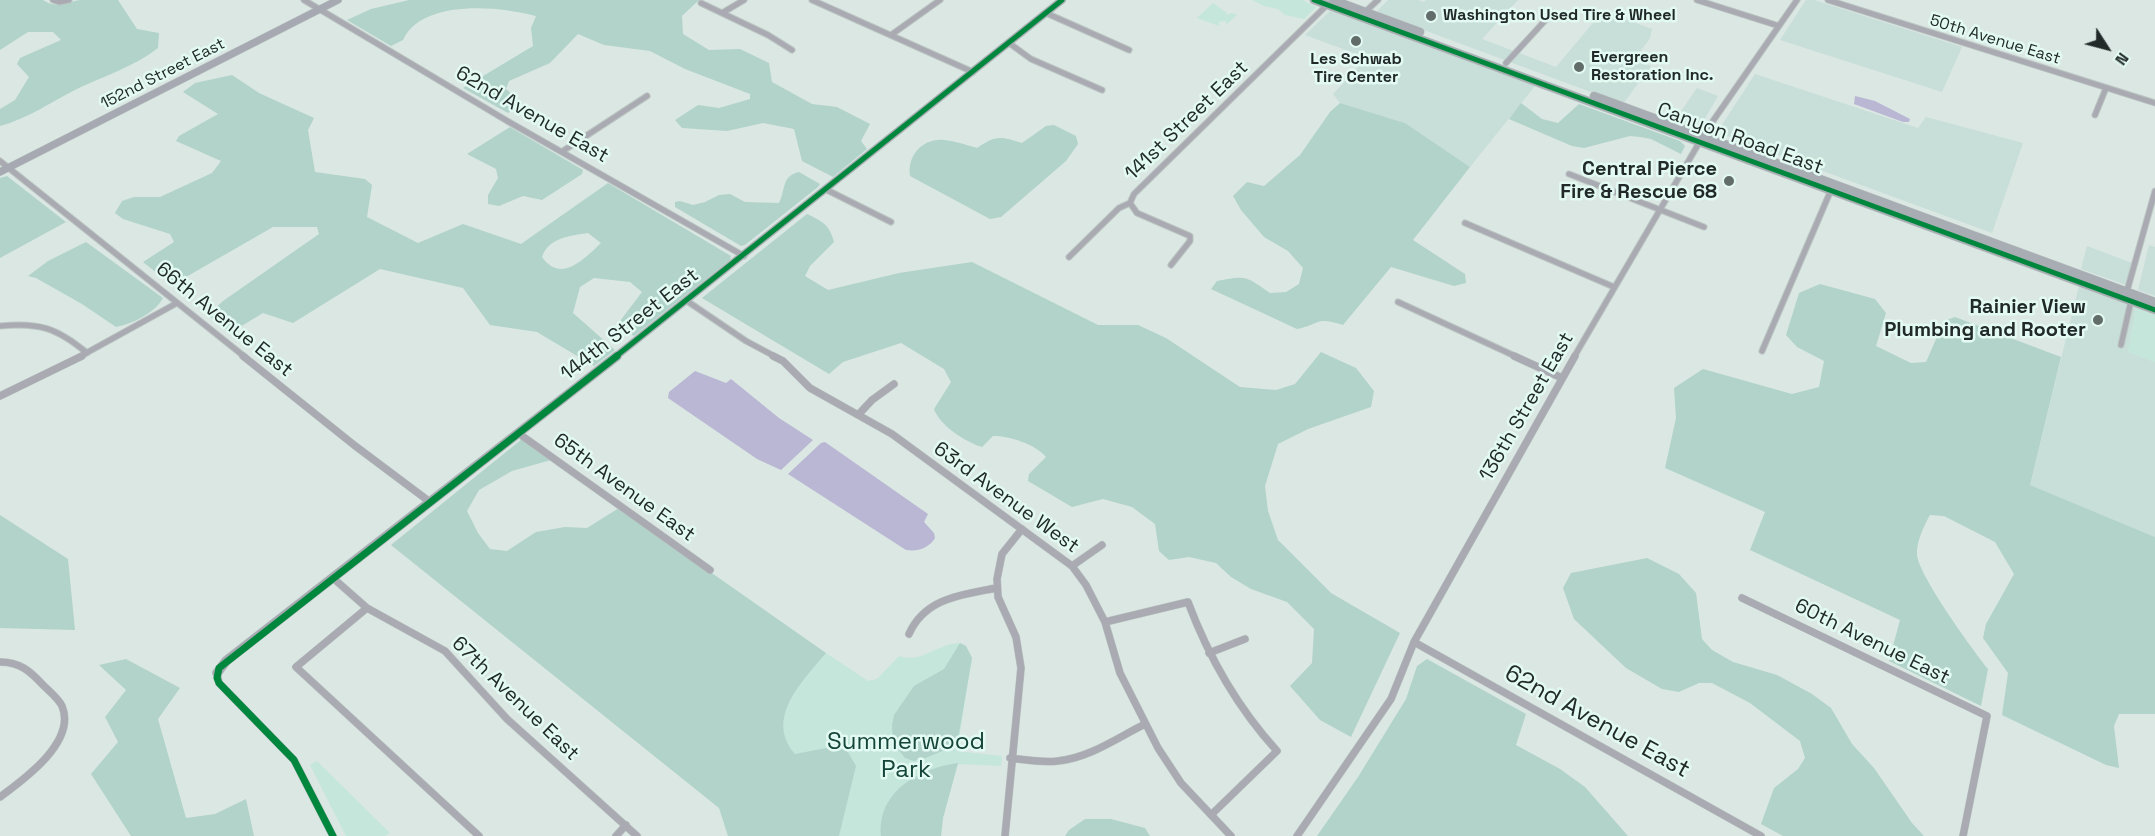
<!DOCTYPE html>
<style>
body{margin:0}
#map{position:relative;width:2155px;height:836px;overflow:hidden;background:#dbe7e3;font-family:"Space Grotesk",sans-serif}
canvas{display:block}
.north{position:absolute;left:2077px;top:18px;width:60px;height:60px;-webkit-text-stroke:4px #e2faf2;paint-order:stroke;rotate:126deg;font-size:16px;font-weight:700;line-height:24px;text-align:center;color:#212a28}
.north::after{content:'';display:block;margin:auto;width:21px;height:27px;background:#212a28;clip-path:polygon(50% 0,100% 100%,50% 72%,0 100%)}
</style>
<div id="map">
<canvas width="2155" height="836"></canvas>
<div class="north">N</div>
</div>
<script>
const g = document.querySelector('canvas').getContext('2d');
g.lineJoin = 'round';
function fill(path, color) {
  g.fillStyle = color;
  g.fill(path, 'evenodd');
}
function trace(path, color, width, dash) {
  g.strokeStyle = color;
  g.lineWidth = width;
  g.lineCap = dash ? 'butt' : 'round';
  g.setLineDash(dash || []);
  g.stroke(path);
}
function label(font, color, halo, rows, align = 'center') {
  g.font = font + ' "Space Grotesk",sans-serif';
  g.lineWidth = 5;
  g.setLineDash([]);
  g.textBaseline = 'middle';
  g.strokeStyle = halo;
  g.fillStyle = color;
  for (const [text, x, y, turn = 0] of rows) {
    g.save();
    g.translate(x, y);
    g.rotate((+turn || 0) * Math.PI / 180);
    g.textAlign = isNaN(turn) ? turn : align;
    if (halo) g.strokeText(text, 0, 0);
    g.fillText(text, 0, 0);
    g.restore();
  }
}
fill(new Path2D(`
 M 1388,0 L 1418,0 L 1424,2 L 1426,0 L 1518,0 L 1482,39 L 1556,67 L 1603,11 L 1652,29 L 1650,38 L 1634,60 L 1651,66 L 1623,104 L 1378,13 L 1378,10 Z
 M 1806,0 L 1814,0 L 1962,47 L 1942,92 L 1780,40 Z
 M 1330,11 L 1535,86 L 1470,167 L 1405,123 L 1340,103 L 1333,94 L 1367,58 L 1305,35 Z
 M 1755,74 L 1918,128 L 1926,117 L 2023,143 L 1992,233 L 1722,134 L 1720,128 Z
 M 1697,88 L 1718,96 L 1703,122 L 1692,126 L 1675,120 Z
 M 2149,245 L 2155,247 L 2155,296 L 2138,290 Z
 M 2087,246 L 2132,263 L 2126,285 L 2081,269 Z
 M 2079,286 L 2136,308 L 2128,352 L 2155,362 L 2155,537 L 2030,485 Z`), '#c8ded8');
fill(new Path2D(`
 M 1252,0 L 1302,0 L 1316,7 L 1304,19 L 1285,15 L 1278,9 L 1264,6 Z
 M 1213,3 L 1227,13 L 1226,15 L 1232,13 L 1237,15 L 1227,24 L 1225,21 L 1219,22 L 1219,26 L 1197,18 Z
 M 2136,308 L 2155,315 L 2155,362 L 2128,352 Z
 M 960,643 L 966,646 L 972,658 L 957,751 L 1002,756 L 1001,766 L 958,764 L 943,818 L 941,836 L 839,836 L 841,826 L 826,748 L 795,754 C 764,718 803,682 826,653 L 868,681 L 877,679 L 899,656 C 921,664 938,643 960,643 Z
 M 317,761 L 390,833 L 385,836 L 346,836 L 310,765 Z`), '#c4e6db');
fill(new Path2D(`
 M 0,0 L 43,0 C 55,9 67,2 80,0 C 92,0 106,0 118,0 L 137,29 L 159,33 L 158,48 C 132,68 105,75 75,90 C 51,102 27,119 0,126 L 0,109 L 15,100 L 29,77 L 17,64 L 20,58 L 61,40 L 53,32 L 28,32 L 0,50 Z
 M 409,0 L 699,0 L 682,16 L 683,34 L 709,50 L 740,49 L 769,63 L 772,82 L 812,104 L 837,107 L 870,124 L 861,141 L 867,149 L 833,177 L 802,161 L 794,129 L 763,123 L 727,131 L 682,128 L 675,120 L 698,105 L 719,108 L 750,99 L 750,94 L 685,69 L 650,51 L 604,45 L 578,34 L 550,63 L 509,81 L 506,89 L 522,103 L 508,113 L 463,88 L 533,46 L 531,28 L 536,16 C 495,5 421,0 403,40 L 391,46 L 347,20 L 371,9 Z
 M 232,75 L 259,93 L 314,118 L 308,130 L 315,172 L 365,179 L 372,185 L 367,217 L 418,243 L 463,224 L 521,244 L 608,183 L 731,256 L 730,260 L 634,336 L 617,325 L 642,292 L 630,282 L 594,278 L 580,287 L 573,313 L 615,350 L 594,366 L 537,332 L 490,325 L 463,288 L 380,269 L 293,323 L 263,313 L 230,333 L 208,315 L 223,301 L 319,234 L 317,227 L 273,227 L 172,285 L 143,262 L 174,242 L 170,234 L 123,219 L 115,213 L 122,201 L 134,197 L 160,197 L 212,173 L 221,161 L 176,141 L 179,136 L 218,114 L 183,92 L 195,83 ZM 588,233 L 601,243 C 584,259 561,284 542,257 C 549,237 570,236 588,233 Z
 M 1340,103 L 1405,123 L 1470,167 L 1413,240 L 1465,274 L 1466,283 L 1454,286 L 1391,267 L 1343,325 C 1315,316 1321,324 1297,329 L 1211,289 L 1217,281 C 1246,275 1246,276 1270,293 L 1286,292 L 1299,284 L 1303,268 L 1288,251 L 1264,237 L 1241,210 L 1233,196 L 1247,182 L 1264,186 L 1300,155 L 1330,112 Z
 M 1521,103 L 1542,119 L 1558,123 L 1579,104 L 1680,141 L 1685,146 L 1681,154 L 1651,139 L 1640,137 L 1630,136 L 1584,148 L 1572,146 L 1509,119 Z
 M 1054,125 L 1076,136 L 1078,144 L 1066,161 L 1001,217 L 990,219 L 910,176 C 907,155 923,138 944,140 C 955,141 967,145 977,148 C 996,135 1000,136 1022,143 L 1046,126 Z
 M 510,127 L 583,170 L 582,174 L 542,200 L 523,196 L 499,206 L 488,204 L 488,195 L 498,178 L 496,169 L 467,154 Z
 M 799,172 L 820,184 L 818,187 L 745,245 L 741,246 L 675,207 L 675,202 L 680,201 L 693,205 L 705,202 L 719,195 L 730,194 L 745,202 L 779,203 C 786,190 781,176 799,172 Z
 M 7,176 L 66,222 L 0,258 L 0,178 Z
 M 807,214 C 822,221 830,225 834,242 L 810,266 L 805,276 L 828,290 L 899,273 L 972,262 L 1098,325 L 1138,325 L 1166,338 L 1240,387 L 1276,390 L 1295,384 L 1321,352 L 1356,368 L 1374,391 L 1371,407 L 1308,429 L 1278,444 L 1265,486 L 1268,511 L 1278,540 L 1331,593 L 1400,633 L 1351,737 L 1320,720 L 1290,686 L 1312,663 L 1314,629 L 1287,602 L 1251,589 L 1231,577 L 1216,563 L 1189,557 L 1169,560 L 1159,551 L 1155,524 L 1132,507 L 1103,499 L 1072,507 L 1028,481 L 1029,474 L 1046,457 C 1035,444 1010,436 993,436 L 982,447 C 966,442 940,426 934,409 L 951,382 L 944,369 L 901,343 L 843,362 L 829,374 L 702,298 Z
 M 86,242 L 163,298 C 155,313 132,324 116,327 L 82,304 L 36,278 L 28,276 L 48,261 Z
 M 1820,284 L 1875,299 L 1886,313 L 1876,346 L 1911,363 L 1926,362 L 1944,321 L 1955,317 L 2061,357 L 2030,485 L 2155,537 L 2155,714 L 2119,714 L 2114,726 L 2119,768 L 2106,765 L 2002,715 L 2008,673 L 1983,638 L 1986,624 L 2014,574 L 1995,542 L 1944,516 L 1930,515 C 1924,526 1916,542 1917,555 C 1919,576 1972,649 1988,669 L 1981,706 L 1889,661 L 1900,620 L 1750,550 L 1765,512 L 1665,468 L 1676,418 L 1674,388 L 1703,369 L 1792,394 L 1819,387 L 1824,361 L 1797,347 L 1786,335 L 1799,293 Z
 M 522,439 L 551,460 L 512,471 L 479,490 L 467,511 L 478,533 L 490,549 L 507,551 L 536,532 L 565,527 L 587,528 L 619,508 L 826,653 C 803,681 764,718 795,754 L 826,748 L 846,749 L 856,766 L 839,836 L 728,836 L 719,808 L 391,545 Z
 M 0,515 L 68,559 L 75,630 L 0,628 Z
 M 1647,558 L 1679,574 L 1696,593 L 1702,639 L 1712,650 L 1733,662 L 1777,675 L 1812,694 L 1831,708 L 1852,744 L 1874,768 L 1912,823 L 1924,836 L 1783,836 L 1761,824 L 1774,788 L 1798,769 L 1805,758 L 1800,741 L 1750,703 L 1712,683 L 1699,683 L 1679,692 L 1662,689 L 1626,668 L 1574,619 L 1563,588 L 1571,573 Z
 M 960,643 L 966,646 L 972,658 L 957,745 L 923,759 L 914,761 L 905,758 L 893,743 L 892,725 L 894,715 L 914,686 L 944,669 Z
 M 126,659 L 180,688 L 158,719 L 186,818 L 215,814 L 246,799 L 254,836 L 131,836 L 91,774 L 118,742 L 105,717 L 126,690 L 99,665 Z
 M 1427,659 L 1526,714 L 1516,745 L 1560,769 L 1585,787 L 1628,836 L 1317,836 L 1358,777 L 1406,699 L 1417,666 Z
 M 958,763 L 943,818 L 941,836 L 881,836 C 877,791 920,768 958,763 Z
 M 1085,819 L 1111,819 L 1145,828 L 1150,836 L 1065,836 L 1069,830 Z`), '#b1d3c9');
fill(new Path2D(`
 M 1855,96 L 1875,101 L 1910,119 L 1909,122 L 1903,122 L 1854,104 Z
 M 695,371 L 726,383 L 731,379 L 779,418 L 813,440 L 781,470 L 757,459 L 668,398 L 669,392 Z
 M 825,442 L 928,514 L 924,522 L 934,533 L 935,538 C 929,548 918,552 906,550 L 788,474 L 821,443 Z`), '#b9b7d3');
const streetFar1 = new Path2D(`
 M 53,0 L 59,2 L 69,0
 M 304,0 L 509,122 L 744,256
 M 812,0 L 973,72
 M 1697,0 L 1779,26
 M 1828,0 L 2155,103
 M 701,3 L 768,35 L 792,50
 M 1365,12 L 1378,0
 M 722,13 L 744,0
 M 1046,13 L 1129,50
 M 891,35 L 940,0
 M 1009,43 L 1031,59 L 1102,90
 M 1506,63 L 1552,13
 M 2095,115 L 2106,88
 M 563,151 L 647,96
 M 0,161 L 245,357
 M 1569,174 L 1704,227
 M 827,190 L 891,222
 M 1130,203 L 1137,213 L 1190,236 L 1190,241 L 1171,265
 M 1465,223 L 1614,287
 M 1069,257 L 1119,208 L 1130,203 L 1134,194 L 1327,5
 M 2127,291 L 2155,191
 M 687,301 L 746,341 L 776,357
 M 1398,302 L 1517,357
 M 0,326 C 39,322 57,328 87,353
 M 2121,345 L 2131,301
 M 1762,351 L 1831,190
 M 79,357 L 177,303
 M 1574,357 L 1706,131 L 1797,0`);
const street = new Path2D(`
 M 243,356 L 354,445 L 430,502
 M 773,356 L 783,361 L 810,388 L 892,434 L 1072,566 L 1086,585 L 1105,622 L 1120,673 L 1158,748 L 1181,783 L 1231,836
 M 1514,356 L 1562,378
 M 0,396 L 82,356
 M 858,415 L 872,400 L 894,384
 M 518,433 L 710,570
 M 1072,566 L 1102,545
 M 333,578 L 367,608 L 445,651 L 507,719 L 637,836
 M 1742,598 L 1987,716 L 1963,836
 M 367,608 L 296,667 L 479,836
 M 1105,622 L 1188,602 C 1209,658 1237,707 1277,751 L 1211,815
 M 909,634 C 925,598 961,595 996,588
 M 1414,642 L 1761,836
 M 1209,653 L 1245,639
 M 0,662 C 20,662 30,671 43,685 C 50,692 58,698 62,706 C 77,742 23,780 0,797
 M 217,673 L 219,683 L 294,760 L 333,836
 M 1010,758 C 1026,760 1042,763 1058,761 C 1089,758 1117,738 1145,724
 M 616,836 L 626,825
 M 1005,836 L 1021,668 L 1016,637 L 998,597 L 997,579 L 1002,554 L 1022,529
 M 1297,836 L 1391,699 L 1414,642 L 1575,356`);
const secondaryFar1 = new Path2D(`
 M 0,172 L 338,0
 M 615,357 L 1062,0`);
const secondary = new Path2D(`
 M 217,673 L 226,661 L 617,356`);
const primary = new Path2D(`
 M 1314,0 L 2155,310
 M 1333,0 L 1420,32
 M 1594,96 L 2155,302`);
trace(streetFar1, '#bac4c1', 7);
trace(street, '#bac4c1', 8);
trace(secondaryFar1, '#bac4c1', 8);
trace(secondary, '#bac4c1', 10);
trace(primary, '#bac4c1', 9);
trace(streetFar1, '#a9aab2', 5);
trace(street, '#a9aab2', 7);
trace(secondaryFar1, '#a6a9b1', 7);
trace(secondary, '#a6a9b1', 9);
trace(primary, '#a8acb3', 8);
trace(new Path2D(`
 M 1314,0 L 2155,310
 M 615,357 L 1062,0`), '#00873e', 5);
trace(new Path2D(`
 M 333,836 L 294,760 L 219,683 L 217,678 L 219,668 L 617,356`), '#00873e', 7);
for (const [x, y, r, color] of [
 [1431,16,6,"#626c69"],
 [1356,41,6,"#626c69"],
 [1579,67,6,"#626c69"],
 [1729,181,6,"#626c69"],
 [2098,320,6,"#626c69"]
]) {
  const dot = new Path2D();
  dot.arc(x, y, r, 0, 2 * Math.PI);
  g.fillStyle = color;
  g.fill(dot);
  trace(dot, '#e2faf2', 2);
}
label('bold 16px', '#212a28', '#e2faf2', [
 ["Washington Used Tire & Wheel",1443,16],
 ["Evergreen",1591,58],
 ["Restoration Inc.",1591,76],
 ["Les Schwab",1356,60,"center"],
 ["Tire Center",1356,78,"center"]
], 'left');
label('16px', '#212a28', '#e2faf2', [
 ["50th Avenue East",1995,40,17],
 ["152nd Street East",163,74,-27]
]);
label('20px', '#212a28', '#e2faf2', [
 ["62nd Avenue East",532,115,30],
 ["141st Street East",1187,121,-44],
 ["Canyon Road East",1740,139,20],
 ["66th Avenue East",224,320,39],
 ["144th Street East",630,325,-38],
 ["136th Street East",1527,407,-60],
 ["65th Avenue East",624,488,36],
 ["63rd Avenue West",1006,498,36],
 ["60th Avenue East",1872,642,26],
 ["67th Avenue East",515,699,44]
]);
label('bold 20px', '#212a28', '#e2faf2', [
 ["Central Pierce",1717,170],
 ["Fire & Rescue 68",1717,193],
 ["Rainier View",2086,308],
 ["Plumbing and Rooter",2086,331]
], 'right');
label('24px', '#212a28', '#e2faf2', [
 ["62nd Avenue East",1597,722,29]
]);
label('24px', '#154438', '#e2faf2', [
 ["Summerwood",906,742],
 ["Park",906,770]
]);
</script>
